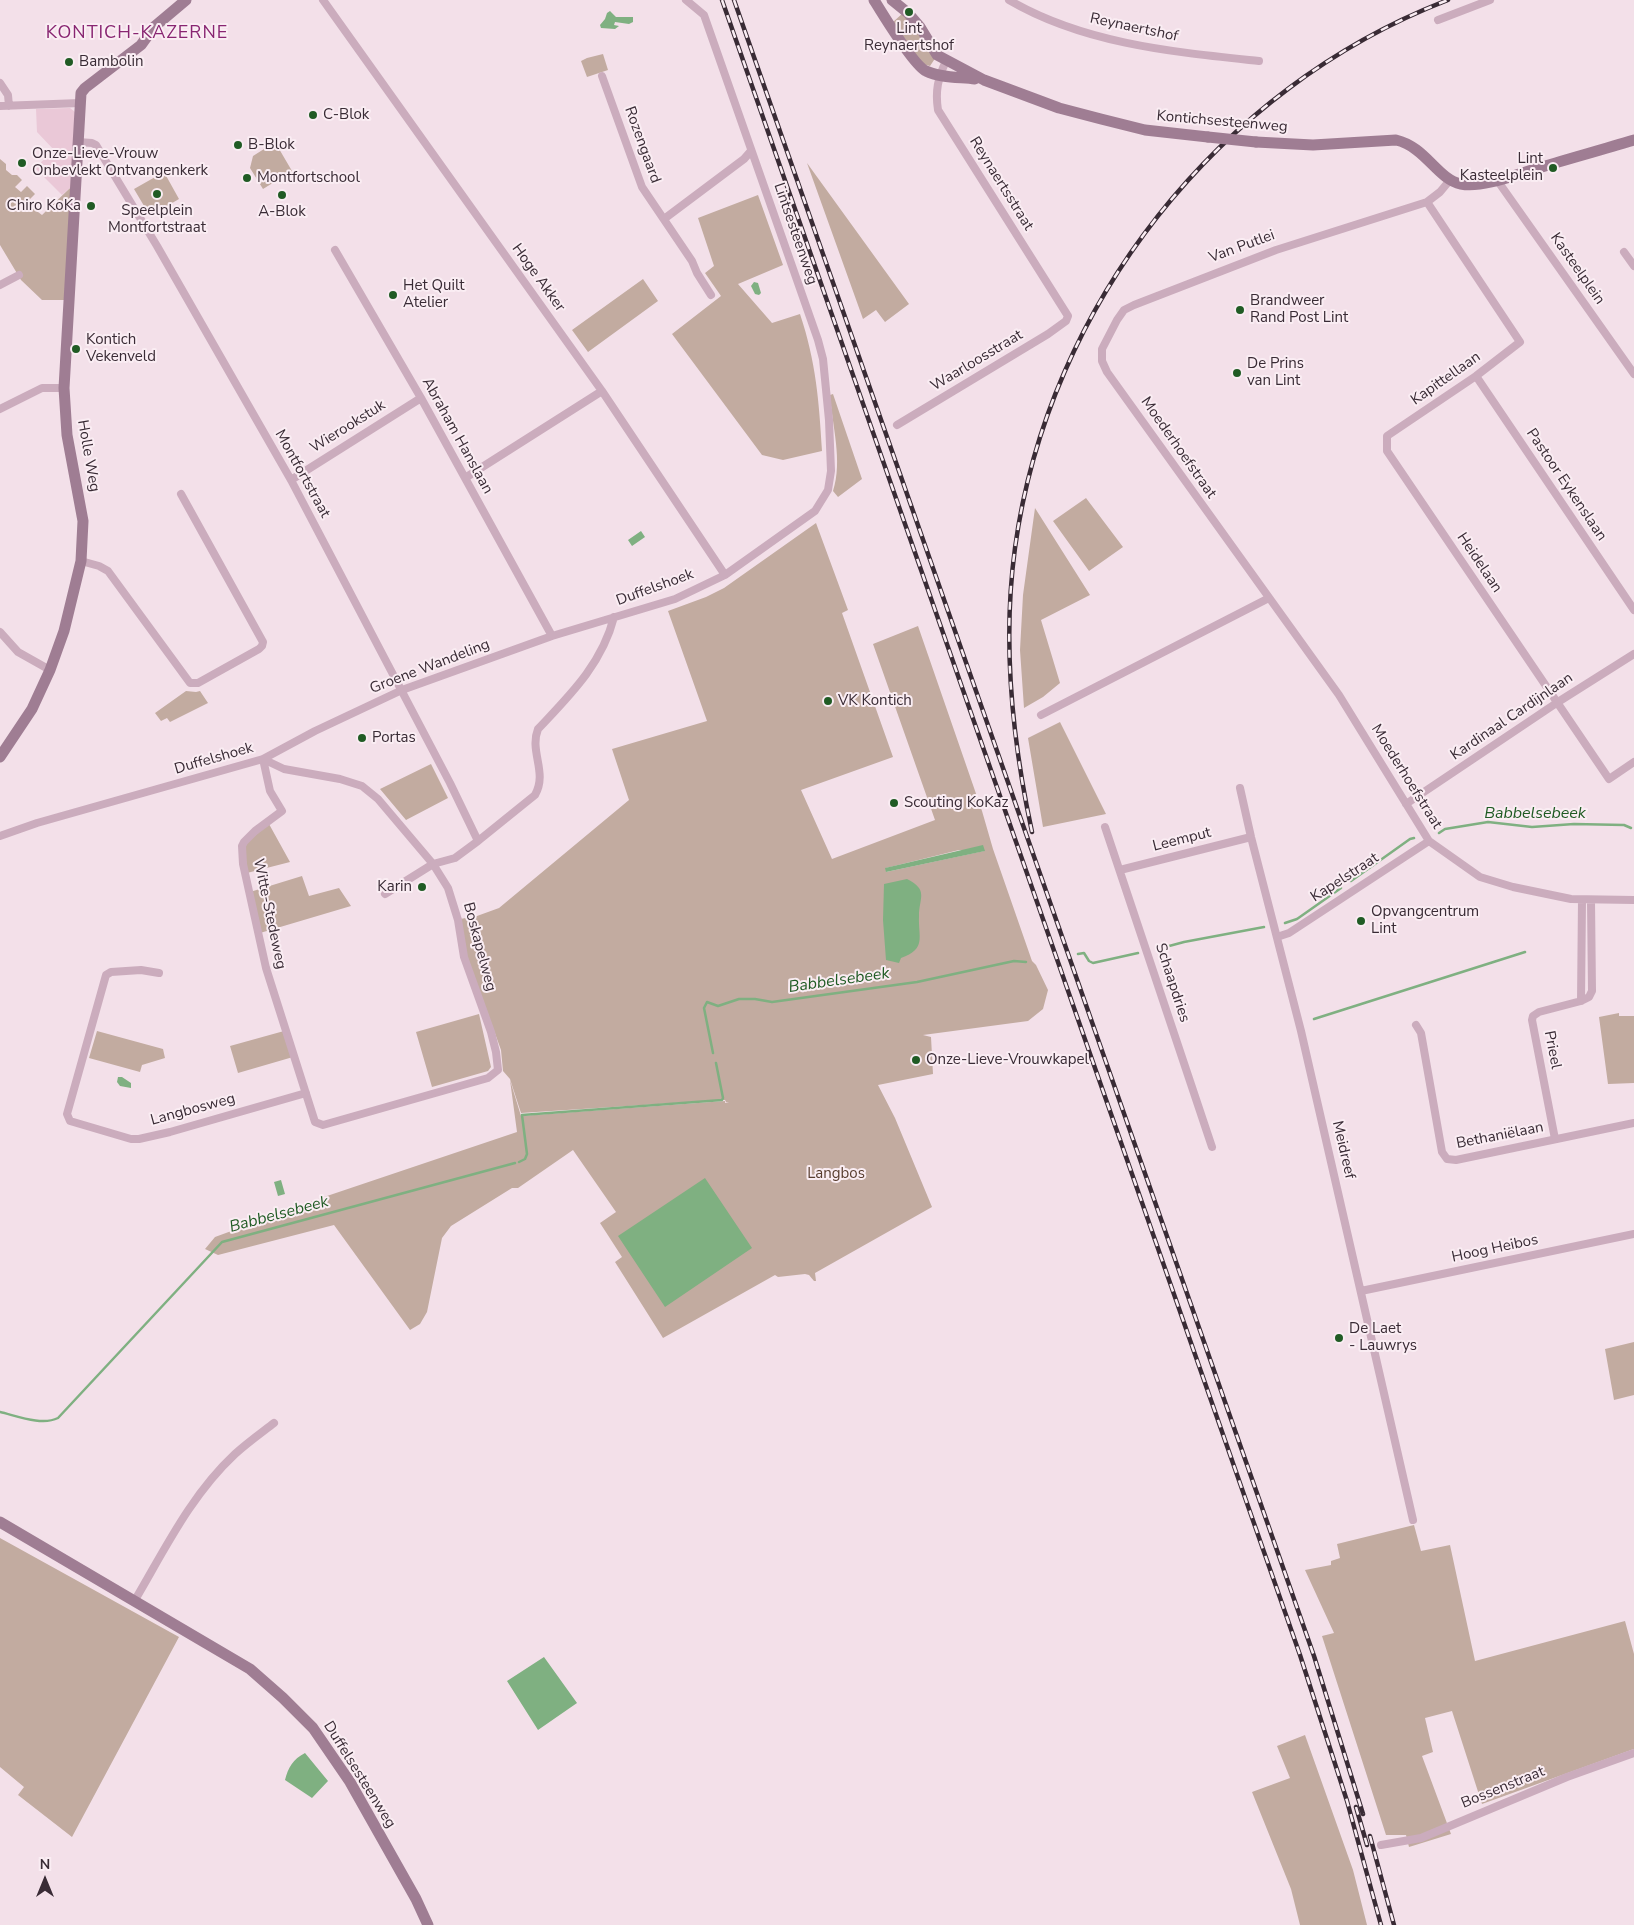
<!DOCTYPE html>
<meta charset="utf-8">
<style>
body{margin:0}
#map{position:relative;width:1634px;height:1925px;overflow:hidden;background:#f3e0e9;font-family:"Nunito Sans",sans-serif}
canvas{display:block}
.north{position:absolute;left:20px;top:1855px;width:50px;height:50px;-webkit-text-stroke:4px #faedf3;paint-order:stroke;rotate:0deg;font-size:14px;font-weight:700;line-height:20px;text-align:center;color:#392b35}
.north::after{content:'';display:block;margin:auto;width:18px;height:22px;background:#392b35;clip-path:polygon(50% 0,100% 100%,50% 72%,0 100%)}
</style>
<div id="map">
<canvas width="1634" height="1925"></canvas>
<div class="north">N</div>
</div>
<script>
const g = document.querySelector('canvas').getContext('2d');
g.lineJoin = 'round';
function fill(path, color) {
  g.fillStyle = color;
  g.fill(path, 'evenodd');
}
function trace(path, color, width, dash) {
  g.strokeStyle = color;
  g.lineWidth = width;
  g.lineCap = dash ? 'butt' : 'round';
  g.setLineDash(dash || []);
  g.stroke(path);
}
function label(font, color, halo, rows, align = 'center') {
  g.font = font + ' "Nunito Sans",sans-serif';
  g.lineWidth = 4;
  g.setLineDash([]);
  g.textBaseline = 'middle';
  g.strokeStyle = halo;
  g.fillStyle = color;
  for (const [text, x, y, turn = 0] of rows) {
    g.save();
    g.translate(x, y);
    g.rotate((+turn || 0) * Math.PI / 180);
    g.textAlign = isNaN(turn) ? turn : align;
    if (halo) g.strokeText(text, 0, 0);
    g.fillText(text, 0, 0);
    g.restore();
  }
}
fill(new Path2D(`
 M 903,13 L 936,57 L 930,66 L 922,64 L 893,22 Z
 M 603,54 L 608,70 L 587,77 L 581,61 L 587,58 Z
 M 275,142 L 292,171 L 263,189 L 250,168 L 253,156 Z
 M 0,159 L 6,164 L 6,170 L 12,175 L 17,175 L 22,180 L 15,187 L 21,192 L 27,186 L 35,194 L 26,203 L 42,215 L 71,187 L 65,300 L 42,300 L 21,280 L 0,245 Z
 M 807,163 L 909,304 L 885,322 L 876,310 L 863,319 Z
 M 164,172 L 179,199 L 150,216 L 134,189 Z
 M 758,195 L 783,265 L 738,284 L 772,323 L 800,314 C 816,362 819,401 822,451 L 783,460 L 762,455 L 672,334 L 721,296 L 705,273 L 714,266 L 698,218 Z
 M 643,279 L 658,301 L 588,352 L 572,330 Z
 M 833,394 L 862,479 L 838,497 L 833,491 C 843,461 832,425 830,395 Z
 M 1086,498 L 1123,547 L 1089,571 L 1053,521 Z
 M 1035,508 L 1090,595 L 1041,620 L 1060,683 L 1043,697 L 1024,708 L 1020,650 L 1023,595 Z
 M 816,523 L 848,610 L 842,613 L 893,757 L 801,790 L 832,859 L 935,820 L 873,644 L 918,626 L 982,811 L 993,849 L 1032,961 L 1036,965 L 1048,990 L 1043,1009 L 1028,1021 L 923,1035 L 931,1037 L 933,1074 L 878,1085 L 895,1118 L 932,1207 L 815,1273 L 816,1281 L 814,1281 L 809,1275 L 805,1274 L 778,1277 L 775,1275 L 663,1338 L 615,1262 L 622,1257 L 600,1223 L 616,1212 L 573,1150 L 518,1188 L 512,1188 L 451,1226 L 442,1238 L 427,1312 L 420,1324 L 410,1330 L 334,1225 L 218,1255 L 205,1249 L 215,1237 L 324,1197 L 517,1132 L 510,1080 L 521,1116 L 725,1101 L 725,1103 L 729,1102 L 726,1102 L 725,1100 L 719,1100 L 521,1113 L 510,1079 L 503,1071 L 501,1050 L 467,956 L 460,919 L 477,916 L 499,908 L 629,800 L 612,749 L 707,721 L 668,611 L 706,597 L 724,588 ZM 959,850 L 984,851 L 886,872 L 886,868 Z
 M 186,691 L 196,692 L 200,691 L 208,703 L 170,722 L 167,718 L 161,721 L 155,713 Z
 M 1060,722 L 1106,814 L 1043,827 L 1028,738 Z
 M 431,764 L 448,798 L 406,820 L 380,789 Z
 M 269,824 L 290,862 L 247,873 L 245,847 L 248,841 Z
 M 302,876 L 309,896 L 339,888 L 351,906 L 260,933 L 250,892 Z
 M 1619,1013 L 1619,1016 L 1634,1016 L 1634,1083 L 1608,1084 L 1599,1017 Z
 M 479,1014 L 491,1067 L 488,1071 L 432,1087 L 416,1032 Z
 M 97,1031 L 163,1049 L 165,1058 L 142,1065 L 140,1072 L 89,1058 Z
 M 284,1031 L 293,1057 L 238,1073 L 230,1046 Z
 M 1634,1342 L 1634,1395 L 1614,1400 L 1605,1349 Z
 M 1414,1525 L 1421,1551 L 1450,1545 L 1475,1661 L 1625,1621 L 1634,1654 L 1634,1749 L 1482,1804 L 1452,1711 L 1425,1718 L 1433,1752 L 1422,1756 L 1451,1834 L 1409,1847 L 1406,1835 L 1386,1835 L 1322,1636 L 1334,1633 L 1305,1570 L 1331,1565 L 1331,1561 L 1340,1558 L 1337,1544 Z
 M 0,1538 L 179,1637 L 72,1837 L 18,1795 L 24,1787 L 0,1767 Z
 M 1305,1735 L 1353,1870 L 1367,1925 L 1300,1925 L 1291,1889 L 1252,1792 L 1290,1778 L 1277,1746 Z`), '#c2aba0');
fill(new Path2D(`
 M 70,108 L 75,112 L 71,187 L 62,195 L 35,168 L 54,150 L 37,132 L 36,109 Z`), '#eac8d7');
fill(new Path2D(`
 M 610,11 L 616,17 L 633,17 L 633,22 L 629,24 L 615,22 L 614,25 L 619,26 L 615,29 L 601,28 L 600,25 L 605,19 L 607,13 Z
 M 754,282 L 758,283 L 761,293 L 759,295 L 755,294 L 751,286 Z
 M 641,531 L 645,537 L 632,546 L 628,540 Z
 M 983,845 L 985,851 L 886,872 L 885,868 Z
 M 907,879 C 929,890 919,898 919,916 C 918,937 927,949 901,958 L 899,963 L 886,960 L 883,920 L 884,884 Z
 M 118,1077 L 122,1077 L 131,1083 L 131,1088 L 120,1086 L 117,1082 Z
 M 705,1178 L 752,1248 L 665,1307 L 618,1236 Z
 M 281,1180 L 285,1194 L 278,1196 L 274,1182 Z
 M 544,1657 L 577,1703 L 538,1730 L 507,1681 Z
 M 305,1753 L 328,1781 L 312,1798 L 285,1780 C 288,1768 293,1759 305,1753 Z`), '#7fb081');
trace(new Path2D(`
 M 1439,833 L 1445,829 L 1488,822 L 1532,827 L 1574,824 L 1624,825 L 1631,828
 M 1351,881 L 1410,839 L 1414,838
 M 1285,923 L 1297,919 L 1341,888
 M 1158,949 L 1184,942 L 1264,927
 M 1078,954 L 1084,953 L 1089,961 L 1093,963 L 1138,953
 M 1314,1019 L 1525,952
 M 713,1053 L 704,1008 L 707,1002 L 718,1006 L 739,999 L 755,999 L 772,1002 L 917,982 L 1014,961 L 1026,962
 M 519,1162 L 525,1159 L 527,1154 L 522,1115 L 722,1100 L 723,1098 L 716,1063
 M 0,1412 C 17,1416 42,1426 58,1418 L 222,1242 L 515,1163`), '#7fb081', 2.5);
trace(new Path2D(`
 M 323,0 L 602,391 L 725,575
 M 1009,0 C 1084,44 1174,52 1259,61
 M 1438,20 L 1490,0
 M 602,76 L 642,187 L 692,261 L 697,273 L 711,295
 M 0,83 L 8,95 L 9,106
 M 0,106 L 80,103
 M 78,142 L 92,143 L 96,145 L 157,246 L 291,480 L 450,783 L 478,841
 M 1450,180 L 1440,192 L 1427,202 L 1276,250 L 1134,305 L 1124,310 L 1117,320 L 1102,349 L 1102,361 L 1107,372 L 1339,695 L 1429,841 L 1480,877 L 1513,887 L 1571,899 L 1634,900
 M 1497,180 L 1634,374
 M 1427,202 L 1520,342 L 1476,376 L 1387,436 L 1387,451 L 1609,779 L 1634,762
 M 664,219 L 744,159 L 751,151
 M 335,250 L 421,398 L 552,636
 M 1624,252 L 1634,266
 M 0,285 L 19,275
 M 1476,376 L 1634,610
 M 0,409 L 42,388 L 64,388
 M 897,425 L 1048,334 L 1066,321 L 1068,316 L 938,110 C 935,91 938,78 946,61
 M 465,478 L 602,391
 M 291,480 L 421,398
 M 81,561 L 99,566 L 108,571 L 190,683 L 198,683 L 259,649 L 262,646 L 263,642 L 181,494
 M 0,632 L 18,652 L 50,670
 M 1041,715 L 1269,598
 M 263,759 L 284,769 L 340,779 L 362,786 L 378,799 L 433,864 L 448,888 L 458,920 L 464,957 L 491,1032 L 496,1052 L 498,1070 L 488,1078 L 323,1125 L 315,1122 L 266,968 L 243,864 L 242,846 L 244,842 L 255,831 L 282,811 L 270,791 Z
 M 1240,788 L 1251,837 L 1301,1031 L 1413,1520
 M 1406,804 L 1558,702 L 1634,654
 M 1105,827 L 1212,1147
 M 0,836 L 37,823 L 263,759 L 315,731 L 402,690 L 552,636 L 675,599 L 725,575 L 815,511 L 828,490 L 831,471 L 829,420 L 823,359 L 818,340 L 704,15 L 686,0
 M 1120,870 L 1251,837
 M 385,894 L 433,864 L 455,858 L 478,841 L 535,795 C 548,772 529,752 538,729 C 570,695 602,664 614,617
 M 1277,937 L 1289,933 L 1429,841
 M 159,973 L 141,970 L 111,972 L 106,975 L 67,1114 L 70,1121 L 131,1139 L 139,1139 L 170,1132 L 306,1093
 M 1581,1001 L 1582,900
 M 1416,1025 L 1421,1033 L 1442,1152 L 1447,1159 L 1456,1160 L 1634,1123
 M 1555,1139 L 1532,1020 L 1533,1016 L 1539,1012 L 1581,1001 L 1589,997 L 1592,991 L 1591,901
 M 1361,1291 L 1634,1234
 M 135,1600 C 165,1549 191,1495 235,1454 C 247,1443 261,1433 274,1423
 M 1381,1845 L 1421,1838 L 1567,1777 L 1634,1753`), '#cbacbd', 8);
trace(new Path2D(`
 M 874,0 C 882,13 914,66 926,71 C 940,78 960,77 975,79
 M 892,0 L 908,13 L 920,27 L 937,55 L 984,80 L 1059,108 L 1101,119 L 1145,130 L 1208,137
 M 1256,142 L 1313,145 L 1396,140 C 1426,147 1437,179 1461,184 C 1482,188 1515,175 1535,169 C 1568,159 1601,150 1634,140
 M 0,757 L 32,709 L 50,670 L 64,631 L 81,561 L 83,521 L 67,435 L 64,388 L 81,93 L 85,88 L 141,45 L 154,27 L 186,0
 M 0,1522 L 250,1669 L 283,1698 L 313,1728 L 350,1782 L 416,1899 L 428,1925`), '#9f7d93', 11);
const rail = new Path2D(`
 M 722,0 L 1300,1655 L 1347,1801 L 1381,1925
 M 734,0 L 1314,1656 L 1363,1814
 M 1032,832 C 1012,739 1002,643 1015,548 C 1048,305 1219,88 1448,0
 M 1356,1807 L 1367,1845
 M 1370,1836 L 1394,1925`);
trace(rail, '#392b35', 4.5);
trace(rail, '#faedf3', 2.5, [8]);
trace(new Path2D(`
 M 1208,137 L 1256,142`), '#9f7d93', 11);
for (const [x, y, r, color] of [
 [909,12,5,"#205b24"],
 [69,62,5,"#205b24"],
 [313,115,5,"#205b24"],
 [238,145,5,"#205b24"],
 [22,163,5,"#205b24"],
 [1553,168,5,"#205b24"],
 [247,178,5,"#205b24"],
 [157,194,5,"#205b24"],
 [282,195,5,"#205b24"],
 [91,206,5,"#205b24"],
 [393,295,5,"#205b24"],
 [1240,310,5,"#205b24"],
 [76,349,5,"#205b24"],
 [1237,373,5,"#205b24"],
 [828,701,5,"#205b24"],
 [362,738,5,"#205b24"],
 [894,803,5,"#205b24"],
 [422,887,5,"#205b24"],
 [1361,921,5,"#205b24"],
 [916,1060,5,"#205b24"],
 [1339,1338,5,"#205b24"]
]) {
  const dot = new Path2D();
  dot.arc(x, y, r, 0, 2 * Math.PI);
  g.fillStyle = color;
  g.fill(dot);
  trace(dot, '#faedf3', 2);
}
label('15px', '#392b35', '#faedf3', [
 ["Reynaertshof",1134,28,12],
 ["Kontichsesteenweg",1222,122,5],
 ["Rozengaard",642,145,70],
 ["Reynaertsstraat",1001,184,58],
 ["Lintsesteenweg",795,234,71],
 ["Van Putlei",1242,247,-20],
 ["Kasteelplein",1577,269,55],
 ["Hoge Akker",538,278,54],
 ["Waarloosstraat",977,361,-31],
 ["Kapittellaan",1446,379,-35],
 ["Wierookstuk",348,427,-32],
 ["Abraham Hanslaan",457,436,61],
 ["Moederhoefstraat",1178,448,55],
 ["Holle Weg",88,456,80],
 ["Montfortstraat",302,474,61],
 ["Pastoor Eykenslaan",1566,485,56],
 ["Heidelaan",1479,563,56],
 ["Duffelshoek",655,588,-20],
 ["Groene Wandeling",430,667,-21],
 ["Kardinaal Cardijnlaan",1512,717,-34],
 ["Duffelshoek",214,759,-16],
 ["Moederhoefstraat",1406,777,58],
 ["Leemput",1182,840,-14],
 ["Kapelstraat",1345,878,-33],
 ["Witte-Stedeweg",269,914,78],
 ["Boskapelweg",479,947,75],
 ["Schaapdries",1172,983,72],
 ["Prieel",1552,1050,79],
 ["Langbosweg",193,1110,-15],
 ["Bethaniëlaan",1500,1136,-11],
 ["Meidreef",1343,1150,77],
 ["Hoog Heibos",1495,1249,-12],
 ["Duffelsesteenweg",359,1775,58],
 ["Bossenstraat",1503,1788,-22]
]);
label('15px', '#392b35', '#faedf3', [
 ["Lint",909,29,"center"],
 ["Reynaertshof",909,46,"center"],
 ["Bambolin",79,62],
 ["C-Blok",323,115],
 ["B-Blok",248,145],
 ["Onze-Lieve-Vrouw",32,154],
 ["Onbevlekt Ontvangenkerk",32,171],
 ["Lint",1543,159,"right"],
 ["Kasteelplein",1543,176,"right"],
 ["Montfortschool",257,178],
 ["Chiro KoKa",81,206,"right"],
 ["Speelplein",157,211,"center"],
 ["Montfortstraat",157,228,"center"],
 ["A-Blok",282,212,"center"],
 ["Het Quilt",403,286],
 ["Atelier",403,303],
 ["Brandweer",1250,301],
 ["Rand Post Lint",1250,318],
 ["Kontich",86,340],
 ["Vekenveld",86,357],
 ["De Prins",1247,364],
 ["van Lint",1247,381],
 ["VK Kontich",838,701],
 ["Portas",372,738],
 ["Scouting KoKaz",904,803],
 ["Karin",412,887,"right"],
 ["Opvangcentrum",1371,912],
 ["Lint",1371,929],
 ["Onze-Lieve-Vrouwkapel",926,1060],
 ["De Laet",1349,1329],
 ["- Lauwrys",1349,1346]
], 'left');
label('15px', '#583d2f', '#faedf3', [
 ["Langbos",836,1174]
]);
label('italic 16px', '#205b24', '#faedf3', [
 ["Babbelsebeek",1535,814],
 ["Babbelsebeek",839,981,-8],
 ["Babbelsebeek",279,1215,-15]
]);
g.letterSpacing = '1px';
label('18px', '#882571', '#faedf3', [
 ["KONTICH-KAZERNE",137,34]
]);
g.letterSpacing = '0px';
</script>
